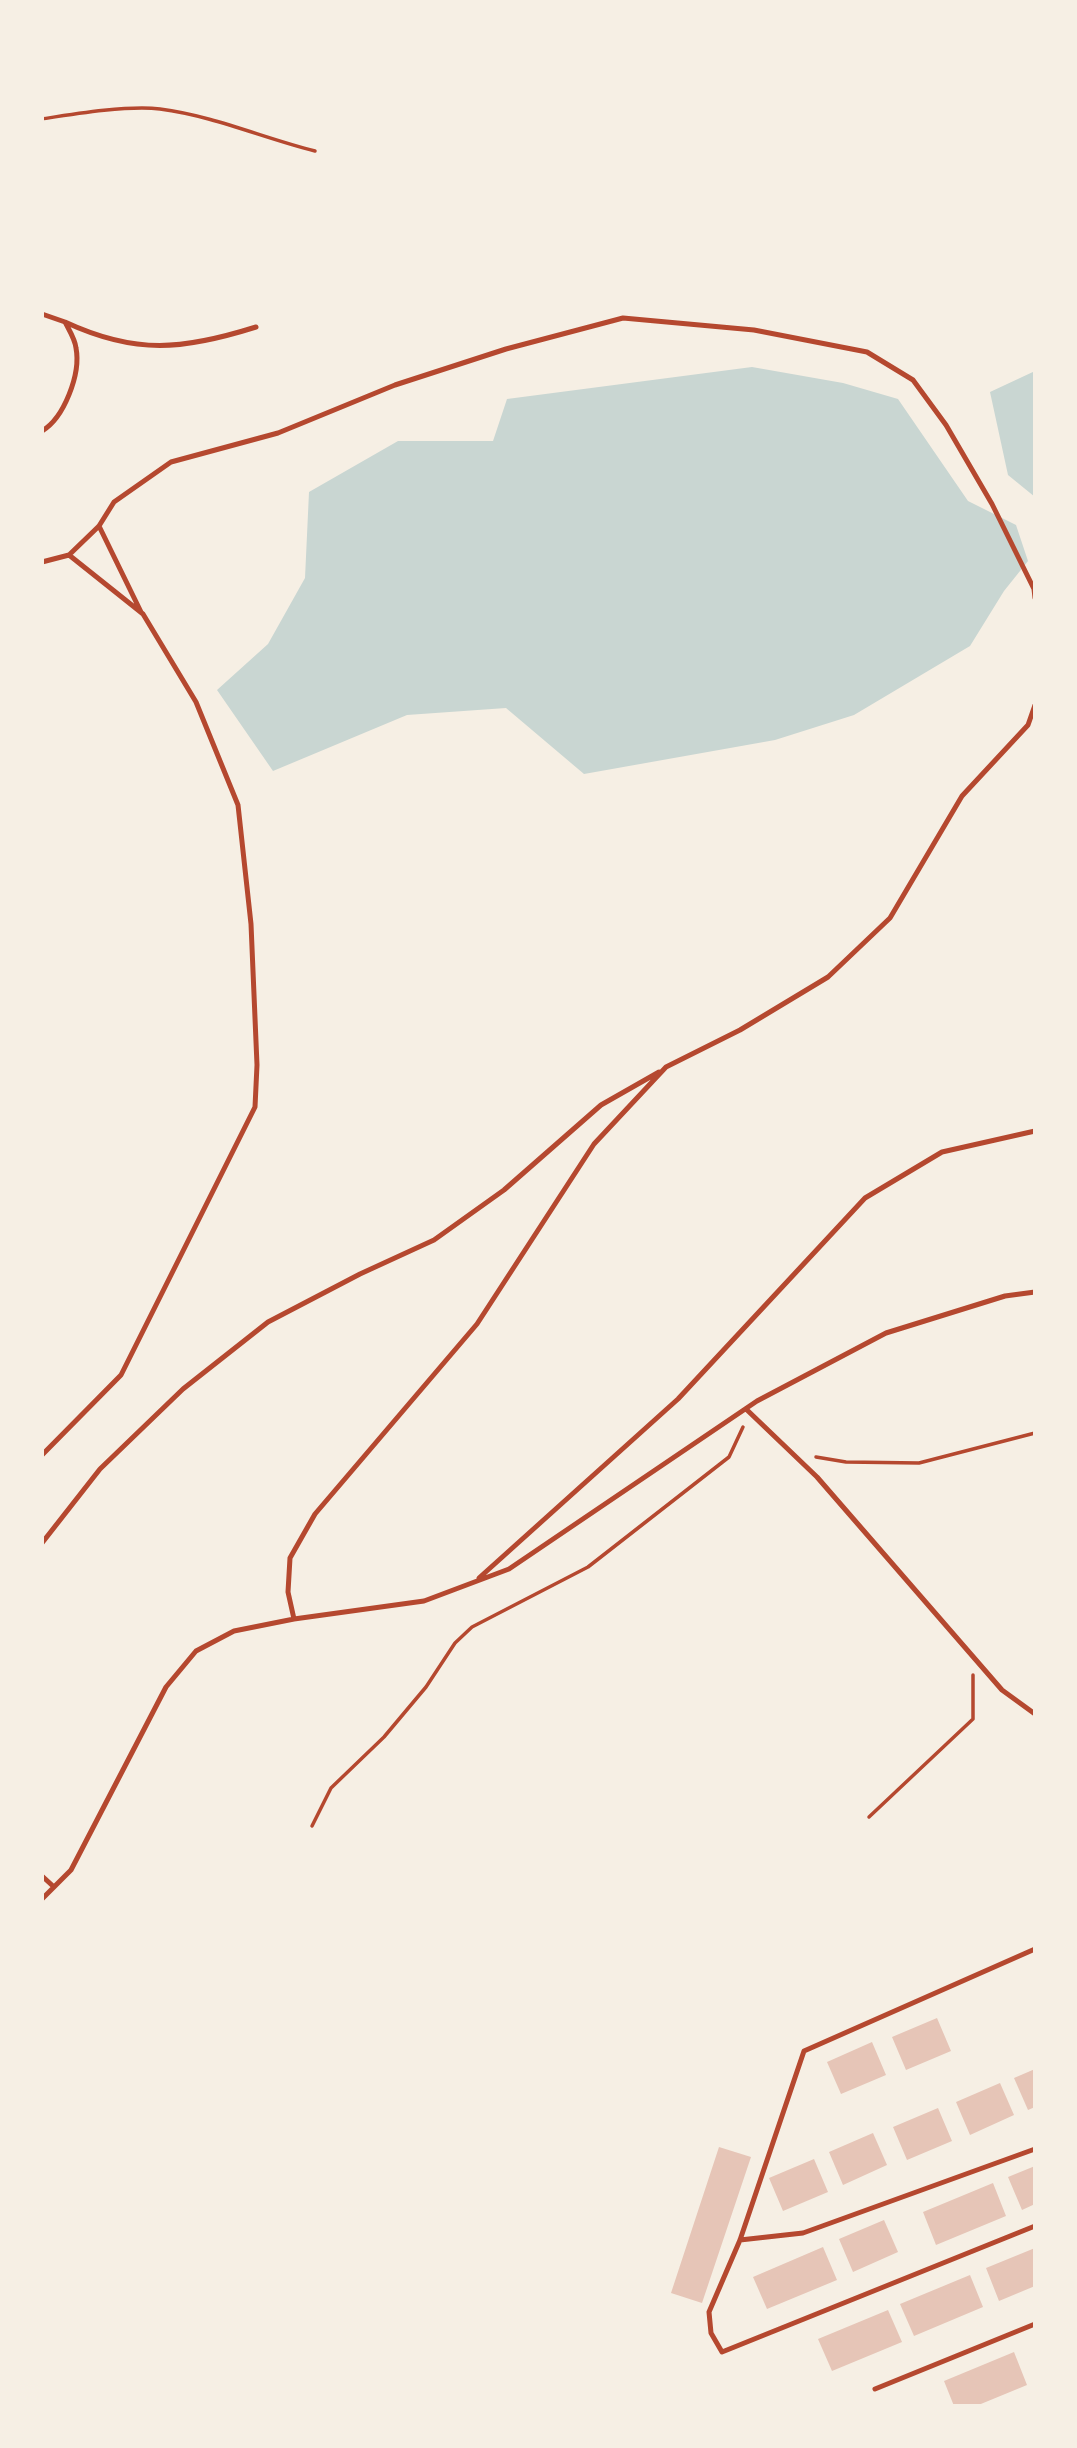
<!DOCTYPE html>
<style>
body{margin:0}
#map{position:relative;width:1077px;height:2448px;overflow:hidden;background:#f6efe4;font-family:Barlow,sans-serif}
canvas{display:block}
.frame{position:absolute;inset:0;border:44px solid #f6efe4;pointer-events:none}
</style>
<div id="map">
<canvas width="1077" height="2448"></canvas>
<div class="frame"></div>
</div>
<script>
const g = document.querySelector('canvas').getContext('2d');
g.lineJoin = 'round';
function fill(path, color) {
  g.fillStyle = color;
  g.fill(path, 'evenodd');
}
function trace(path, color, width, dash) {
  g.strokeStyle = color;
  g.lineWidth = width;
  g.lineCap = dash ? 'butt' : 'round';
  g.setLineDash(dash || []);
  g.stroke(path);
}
fill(new Path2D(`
 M 752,367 L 843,383 L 898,399 L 968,501 L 1016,525 L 1028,561 L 1004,591 L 970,646 L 854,715 L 775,740 L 584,774 L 506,708 L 407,715 L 273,771 L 217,690 L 268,644 L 305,578 L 309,492 L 398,441 L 493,441 L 507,399 Z
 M 1035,371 L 1035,497 L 1008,475 L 990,392 Z`), '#c9d6d2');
fill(new Path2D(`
 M 937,2018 L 951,2051 L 906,2070 L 892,2037 Z
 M 872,2042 L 886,2075 L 841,2094 L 827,2062 Z
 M 1035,2069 L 1035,2107 L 1028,2110 L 1014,2078 Z
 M 1000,2083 L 1014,2115 L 970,2135 L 956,2102 Z
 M 938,2108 L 952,2141 L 907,2160 L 893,2127 Z
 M 873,2133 L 887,2165 L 843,2185 L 829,2152 Z
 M 719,2147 L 751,2157 L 702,2303 L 671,2293 Z
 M 814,2159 L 828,2192 L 783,2211 L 769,2178 Z
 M 1035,2166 L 1035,2204 L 1022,2210 L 1008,2177 Z
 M 993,2183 L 1006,2216 L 936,2245 L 923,2212 Z
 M 884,2220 L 898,2252 L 853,2272 L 839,2239 Z
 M 823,2247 L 837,2280 L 767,2309 L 753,2277 Z
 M 1035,2248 L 1035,2286 L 999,2301 L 986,2268 Z
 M 970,2275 L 983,2307 L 914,2336 L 900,2304 Z
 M 888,2310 L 902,2342 L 832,2371 L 818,2339 Z
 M 1014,2352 L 1027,2385 L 976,2406 L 954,2406 L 944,2381 Z`), '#e6c5b7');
trace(new Path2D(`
 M 42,119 C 74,114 129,105 160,109 C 214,116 263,138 315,151
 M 816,1457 L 846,1462 L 919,1463 L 1035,1433
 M 869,1817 L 973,1719 L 973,1675
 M 312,1826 L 331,1788 L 384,1737 L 426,1687 L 455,1643 L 472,1627 L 588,1567 L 729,1457 L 743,1427`), '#b5482f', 3.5);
trace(new Path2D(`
 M 42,314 L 65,322 C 69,330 75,339 76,348 C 81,374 64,418 42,431
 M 65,322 C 136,355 183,350 256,327
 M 99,526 L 141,612
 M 42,562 L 69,555 L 99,526 L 114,502 L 171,462 L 278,433 L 395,385 L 506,349 L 623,318 L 754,330 L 867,352 L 913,380 L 946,425 L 992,504 L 1034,589 L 1035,598
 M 746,1409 L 817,1477 L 1002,1690 L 1035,1714
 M 42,1455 L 121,1375 L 255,1107 L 257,1065 L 251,924 L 238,805 L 196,702 L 143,614 L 69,555
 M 42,1543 L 100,1469 L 183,1389 L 268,1322 L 360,1274 L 434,1240 L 504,1190 L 601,1105 L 659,1072
 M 479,1578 L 678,1399 L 865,1198 L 942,1152 L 1035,1131
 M 294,1619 L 288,1592 L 290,1558 L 315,1514 L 477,1324 L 594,1144 L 666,1067 L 740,1030 L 828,977 L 890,918 L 962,796 L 1028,725 L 1035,705
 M 42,1876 L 54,1887
 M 42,1899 L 71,1870 L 166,1687 L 196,1651 L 234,1631 L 294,1619 L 424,1601 L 509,1569 L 757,1401 L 886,1333 L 1005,1296 L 1035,1292
 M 1035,1949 L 804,2051 L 740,2240 L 709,2312 L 711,2333 L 722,2352 L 1035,2226
 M 740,2240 L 803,2233 L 1035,2149
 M 875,2389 L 1035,2324`), '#b5482f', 5);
</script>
